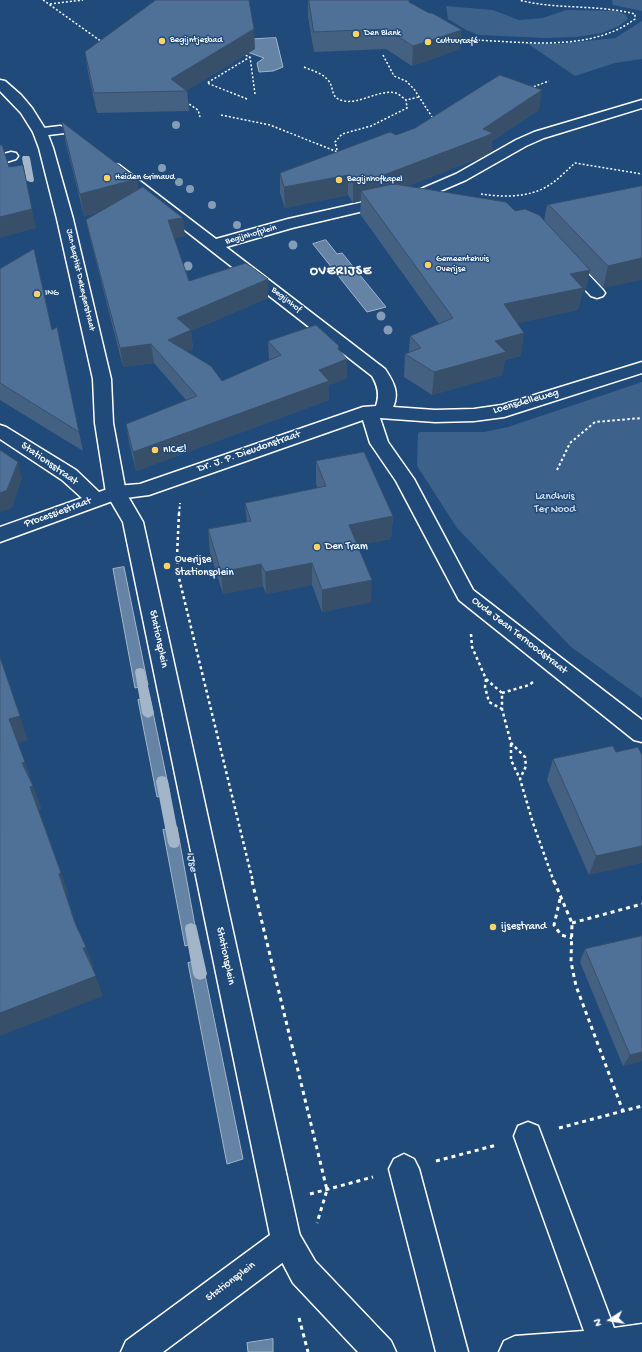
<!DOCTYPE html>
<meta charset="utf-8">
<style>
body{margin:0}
#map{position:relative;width:642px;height:1352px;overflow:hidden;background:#1f4a7a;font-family:"Gochi Hand",sans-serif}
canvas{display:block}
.north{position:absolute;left:590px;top:1300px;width:40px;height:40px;-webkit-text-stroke:3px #1f4a7a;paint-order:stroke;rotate:258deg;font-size:11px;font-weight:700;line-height:16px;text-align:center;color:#fff}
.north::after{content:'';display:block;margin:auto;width:14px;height:18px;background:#fff;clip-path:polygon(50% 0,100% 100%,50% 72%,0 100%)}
</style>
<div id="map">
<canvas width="642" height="1352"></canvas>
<div class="north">N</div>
</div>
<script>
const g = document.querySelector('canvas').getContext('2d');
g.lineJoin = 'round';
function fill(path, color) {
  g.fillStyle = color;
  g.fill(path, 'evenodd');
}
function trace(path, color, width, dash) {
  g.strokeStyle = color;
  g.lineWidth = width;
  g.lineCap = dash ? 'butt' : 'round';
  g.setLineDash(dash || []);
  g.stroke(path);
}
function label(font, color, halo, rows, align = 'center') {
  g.font = font + ' "Gochi Hand",sans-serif';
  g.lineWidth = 3;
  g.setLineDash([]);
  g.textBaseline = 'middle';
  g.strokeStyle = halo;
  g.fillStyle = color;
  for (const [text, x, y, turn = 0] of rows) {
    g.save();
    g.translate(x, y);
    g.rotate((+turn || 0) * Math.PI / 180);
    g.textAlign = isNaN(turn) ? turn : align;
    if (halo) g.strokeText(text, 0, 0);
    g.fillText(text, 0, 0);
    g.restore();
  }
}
fill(new Path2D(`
 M 612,0 L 642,0 L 642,11 L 613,5 Z
 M 446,6 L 493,10 L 519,20 L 543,18 L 566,10 L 618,11 L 626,15 L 628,19 L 619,26 L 602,33 L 577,37 L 545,38 L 479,35 L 466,30 L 448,19 Z
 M 642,21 L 642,59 L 615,63 L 575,76 L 527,43 L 558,44 L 615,38 Z
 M 642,382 L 642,698 L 571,647 L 457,528 L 417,466 L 418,433 L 420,432 L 484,432 L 508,427 Z`), '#3c618b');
const water = new Path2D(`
 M 276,38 L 283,67 L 273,71 L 259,72 L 257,63 L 264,58 L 217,41 Z
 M 326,240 L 337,254 L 342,253 L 386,307 L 367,312 L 313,244 Z
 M 124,567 L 148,685 L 135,688 L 113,569 Z
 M 150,698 L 170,794 L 157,797 L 138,700 Z
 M 177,827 L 198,942 L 185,946 L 163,830 Z
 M 202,960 L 243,1159 L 227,1164 L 188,963 Z
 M 273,1339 L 273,1352 L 248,1352 L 247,1343 Z`);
fill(water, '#6583a4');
trace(water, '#a3b5c8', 1);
fill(new Path2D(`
 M 23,156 L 29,156 L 30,158 L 34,180 L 33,182 L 30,182 L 26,180 L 22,158 Z
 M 140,668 L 144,669 L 145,672 L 154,713 L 152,716 L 148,718 L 144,716 L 142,713 L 135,672 L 136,669 Z
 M 162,776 L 166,777 L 168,781 L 180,843 L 178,847 L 174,848 L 170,847 L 168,843 L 156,781 L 158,777 Z
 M 191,923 L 196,925 L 197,929 L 207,974 L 205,978 L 200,980 L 195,978 L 193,974 L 185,929 L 186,925 Z`), '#a3b5c8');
const minor = new Path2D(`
 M 642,100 L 642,108 L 544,138 L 526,146 L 466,180 L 431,195 L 292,228 L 226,247 L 385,369 C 393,381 400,393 393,407 L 435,410 L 474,409 L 502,405 L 642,362 L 642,373 L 504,417 L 474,421 L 435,422 L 380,418 L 388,442 L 414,479 L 473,590 L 642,720 L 642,742 L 634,740 L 459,600 L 396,481 L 370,443 L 363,420 L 149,495 L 118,499 L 0,542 L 0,527 L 82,498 L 62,480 L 0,439 L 0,425 L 6,427 L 76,470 L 99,492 L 116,486 L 140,484 L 363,407 L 376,406 C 380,395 378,386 372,376 L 109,171 L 107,168 L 109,165 L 114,164 L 119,165 L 216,239 L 288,219 L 421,189 L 456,174 L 516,140 L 534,132 Z
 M 60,126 L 65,127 L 67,130 L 65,133 L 40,136 L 35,135 L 33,132 L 35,129 Z
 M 11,152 L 16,153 L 18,156 L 16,159 L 0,164 L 0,155 Z
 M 567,256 L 573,258 L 603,290 L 605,293 L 603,296 L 597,298 L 591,296 L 561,264 L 559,261 L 561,258 Z
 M 528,1122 L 538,1126 L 614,1328 L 642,1324 L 642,1352 L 499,1352 L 504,1341 L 515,1336 L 584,1331 L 514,1136 L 518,1126 Z
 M 404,1154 L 414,1159 L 419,1169 L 468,1352 L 436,1352 L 389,1169 L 394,1159 Z
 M 286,1226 L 297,1230 L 315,1261 L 391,1341 L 396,1352 L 358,1352 L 293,1283 L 271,1241 L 275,1230 Z`);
const major = new Path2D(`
 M 0,80 L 5,81 L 21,95 L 32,108 L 47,132 L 53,148 L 73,219 L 111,379 L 113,423 L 126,493 L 143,522 L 301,1241 L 297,1252 L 163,1352 L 121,1352 L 126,1341 L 270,1235 L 123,522 L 106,493 L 95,423 L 93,379 L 57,219 L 39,148 L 33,132 L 21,113 L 0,91 Z`);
trace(minor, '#fff', 3);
trace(major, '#fff', 3);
trace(new Path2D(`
 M 43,0 L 102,42
 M 50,4 L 83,0
 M 474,40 C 526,42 591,52 635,19 L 635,14 C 597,4 557,10 519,0
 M 242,54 L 250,57 L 255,94
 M 383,55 L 394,76 L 406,81 L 414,89 L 434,120
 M 304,67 C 313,71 322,73 328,80 C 335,88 329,98 344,101 C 361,104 379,89 396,93 C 399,94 403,98 406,100
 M 530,88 L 549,81
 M 247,99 L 207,83 L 250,57
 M 186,102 L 198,110 L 200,117
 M 221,115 L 270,125 L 340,153
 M 337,150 L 335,142 L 342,134 L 371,126 L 407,108 L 406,100 L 419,97
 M 481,194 C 501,197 527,198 546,187 C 557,181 566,171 575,163 L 642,174`), '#fff', 1.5, [2, 2]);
trace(new Path2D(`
 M 557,470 L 570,443 L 595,422 L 642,418
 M 179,514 L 180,503`), '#fff', 2, [2.5, 2.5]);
trace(new Path2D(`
 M 179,513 L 177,556 L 179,578 L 253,882
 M 471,634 L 472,647 L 486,679 L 502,693 L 502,709 L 511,743 L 525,757 L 526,766 L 520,779 L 533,823 L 554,882
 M 486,679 L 485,687 L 489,702 L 502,709
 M 502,693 L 529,685 L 533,682
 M 511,744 L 511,760 L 520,779`), '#fff', 2.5, [3, 3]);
trace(new Path2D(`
 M 252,881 L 327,1190 L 317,1223
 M 554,881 L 572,923 L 571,962 L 576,986 L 623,1111
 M 560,899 L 554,925 L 561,935 L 572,938
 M 572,923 L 642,904
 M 559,1128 L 642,1106
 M 436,1161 L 497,1145
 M 310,1194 L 373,1177
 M 299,1318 L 308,1352`), '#fff', 3, [4, 4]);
fill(minor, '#1f4a7a');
fill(major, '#1f4a7a');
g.fillStyle = '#859cb6';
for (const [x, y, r] of [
 [176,125,4],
 [162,168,4],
 [179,182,4],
 [190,189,4],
 [212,205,4],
 [237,225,4],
 [293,245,4.5],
 [188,266,4.5],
 [381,316,4.5],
 [388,330,4.5]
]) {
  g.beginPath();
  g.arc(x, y, r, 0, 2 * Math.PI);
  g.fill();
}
fill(new Path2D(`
 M 308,0 L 409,0 L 409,2 L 460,49 L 412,66 L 386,49 L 314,52 L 308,17 Z
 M 255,49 L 187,90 L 189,111 L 97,113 L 88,72 L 85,52 Z
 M 539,110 L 492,141 L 491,152 L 482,157 L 408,186 L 515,211 L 544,221 L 547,205 L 642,186 L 603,288 L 589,273 L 585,292 L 582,293 L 578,310 L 517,323 L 521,356 L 505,360 L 502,375 L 432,395 L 404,377 L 405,354 L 409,353 L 410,336 L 439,324 L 360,214 L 361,201 L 353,203 L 348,195 L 285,208 L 280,193 L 280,173 L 396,135 Z
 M 62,122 L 138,190 L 185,236 L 174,238 L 189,281 L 268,279 L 268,298 L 191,331 L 193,349 L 187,351 L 222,381 L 269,360 L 268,341 L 339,350 L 347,378 L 329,385 L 329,400 L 136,471 L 129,442 L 126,424 L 186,400 L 154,363 L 123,367 L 90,238 L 86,220 L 100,212 L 84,216 L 66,144 Z
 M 0,269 L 52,330 L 79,432 L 83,451 L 0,400 Z
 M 316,461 L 393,516 L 391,539 L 357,545 L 371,602 L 322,612 L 312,585 L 266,594 L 263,586 L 223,594 L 210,552 L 208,529 L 247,522 L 245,503 L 318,488 L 316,484 Z
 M 616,752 L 642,755 L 589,875 L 547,780 L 553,759 Z
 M 642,936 L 642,1061 L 623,1066 L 580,962 L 585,949 Z`), '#456182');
fill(new Path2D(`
 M 254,29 L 255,49 L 186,91 L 171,79 Z
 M 462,30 L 460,49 L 412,66 L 413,46 Z
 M 542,90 L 539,110 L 492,141 L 491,152 L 482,157 L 380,197 L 361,191 L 361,201 L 353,203 L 353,183 L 483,129 Z
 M 348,175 L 348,195 L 285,208 L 284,187 Z
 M 137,179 L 140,201 L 84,216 L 80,194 Z
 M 27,185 L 36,228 L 0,238 L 0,217 Z
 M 183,218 L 185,236 L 170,239 L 168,220 Z
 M 642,258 L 642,280 L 603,288 L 608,266 Z
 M 590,270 L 585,292 L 582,293 L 578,310 L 501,327 L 504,304 L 570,274 Z
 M 268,279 L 268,298 L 191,331 L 193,349 L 170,358 L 168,340 L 177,318 Z
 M 524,333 L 521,356 L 505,360 L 502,375 L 432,395 L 434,372 L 495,341 Z
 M 151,344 L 154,363 L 123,367 L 120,348 Z
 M 339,346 L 339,362 L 347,359 L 347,378 L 329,385 L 329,400 L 136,471 L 133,452 L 319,370 L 338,349 Z
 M 18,462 L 22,479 L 12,508 L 0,512 L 0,493 Z
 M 393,516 L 391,539 L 348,547 L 349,525 Z
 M 312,563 L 312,585 L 266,594 L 265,572 Z
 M 261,564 L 263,586 L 223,594 L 221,572 Z
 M 372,580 L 371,602 L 322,612 L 322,590 Z
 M 0,657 L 28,740 L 18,743 L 9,719 Z
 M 25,762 L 33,785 L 30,786 L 22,763 Z
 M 33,786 L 42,809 L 39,810 L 69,895 L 67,896 L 83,944 L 75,923 L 30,787 Z
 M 642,846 L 642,863 L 589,875 L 596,856 Z
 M 86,947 L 94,967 L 90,968 L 83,948 Z
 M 96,976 L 103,996 L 0,1036 L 0,1013 Z
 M 642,1052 L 642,1061 L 623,1066 L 630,1055 Z`), '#384f6a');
const building = new Path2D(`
 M 156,0 L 249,0 L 254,29 L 171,79 L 187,91 L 94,93 L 85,52 Z
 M 309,0 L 409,0 L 409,2 L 429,13 L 432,13 L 462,30 L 413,46 L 386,29 L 314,32 Z
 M 500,75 L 542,90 L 483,129 L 493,133 L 484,137 L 381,176 L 353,183 L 348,175 L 284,187 L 280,173 L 390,132 L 396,135 L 415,128 Z
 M 62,122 L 137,179 L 80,194 Z
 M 0,145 L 2,145 L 9,167 L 23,165 L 32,209 L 0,217 Z
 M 394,184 L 506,202 L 515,211 L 525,209 L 539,215 L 590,270 L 570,274 L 583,288 L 504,304 L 524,333 L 495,341 L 506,352 L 434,372 L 405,354 L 421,348 L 410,336 L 453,318 L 361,191 Z
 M 642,186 L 642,258 L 608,266 L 551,207 L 547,205 Z
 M 143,187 L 183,218 L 168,220 L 189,281 L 246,263 L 268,279 L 177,318 L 191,330 L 168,340 L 211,366 L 222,381 L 281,355 L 268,341 L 316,325 L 339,346 L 338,349 L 347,359 L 319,370 L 329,381 L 133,452 L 126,424 L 197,396 L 151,344 L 120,348 L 94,251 L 86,220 Z
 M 34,249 L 52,330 L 57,327 L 79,432 L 0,383 L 0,269 Z
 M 0,450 L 18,462 L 7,490 L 0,493 Z
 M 364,452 L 393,516 L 349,525 L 372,580 L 322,590 L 312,563 L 265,572 L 261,564 L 221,572 L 208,529 L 251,521 L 245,503 L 326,486 L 316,461 Z
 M 0,657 L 20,716 L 9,719 L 25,762 L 22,763 L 33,786 L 30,787 L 61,873 L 59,874 L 75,923 L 86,947 L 83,948 L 96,976 L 0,1013 Z
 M 613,746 L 616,752 L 638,747 L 642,755 L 642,846 L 596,856 L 553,759 Z
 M 642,936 L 642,1052 L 630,1055 L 585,949 Z`);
fill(building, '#507197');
trace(building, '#384f6a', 1);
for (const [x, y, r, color] of [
 [356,34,4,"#ffd166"],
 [162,41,4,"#ffd166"],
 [428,42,4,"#ffd166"],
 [107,178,4,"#ffd166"],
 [339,180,4,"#ffd166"],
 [428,265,4,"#ffd166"],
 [37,294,4,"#ffd166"],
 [155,450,4,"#ffd166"],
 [317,547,4,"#ffd166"],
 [167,566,4,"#ffd166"],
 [493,927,4,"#ffd166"]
]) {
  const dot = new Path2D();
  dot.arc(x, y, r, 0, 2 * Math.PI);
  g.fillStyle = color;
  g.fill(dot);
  trace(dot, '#1f4a7a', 1.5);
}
label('9px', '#fff', '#1f4a7a', [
 ["Den Blank",364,34],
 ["Begijntjesbad",170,41],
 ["Cultuurcafé",436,42],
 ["Heiden Grimaud",115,178],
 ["Begijnhofkapel",347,180],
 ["Gemeentehuis",436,260],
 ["Overijse",436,270],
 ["ING",45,294]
], 'left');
label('9px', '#fff', '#1f4a7a', [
 ["Begijnhofplein",251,235,-16],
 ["Jan-Baptist Dekeyserstraat",80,280,77],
 ["Begijnhof",286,300,38]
]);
label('11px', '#fff', '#1f4a7a', [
 ["Loensdelleweg",526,402,-16],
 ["Dr. J. P. Dieudonstraat",249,452,-19],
 ["Stationsstraat",49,464,35],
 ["Processiestraat",58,513,-20],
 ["Oude Jean Ternoodstraat",519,636,38],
 ["Stationsplein",158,639,78],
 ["Stationsplein",225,956,78],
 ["Stationsplein",231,1282,-37]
]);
label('11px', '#fff', '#1f4a7a', [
 ["nICE!",163,450],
 ["Den Tram",325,547],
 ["Overijse",175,560],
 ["Stationsplein",175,573],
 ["ijsestrand",501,927]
], 'left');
label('11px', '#d8dfe8', '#1f4a7a', [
 ["Landhuis",555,497],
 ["Ter Nood",555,510]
]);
label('italic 12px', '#d8e0e8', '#1f4a7a', [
 ["IJse",191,862,79]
]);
g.letterSpacing = '1px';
label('bold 13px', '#fff', '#1f4a7a', [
 ["OVERIJSE",341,272]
]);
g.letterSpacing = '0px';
</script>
